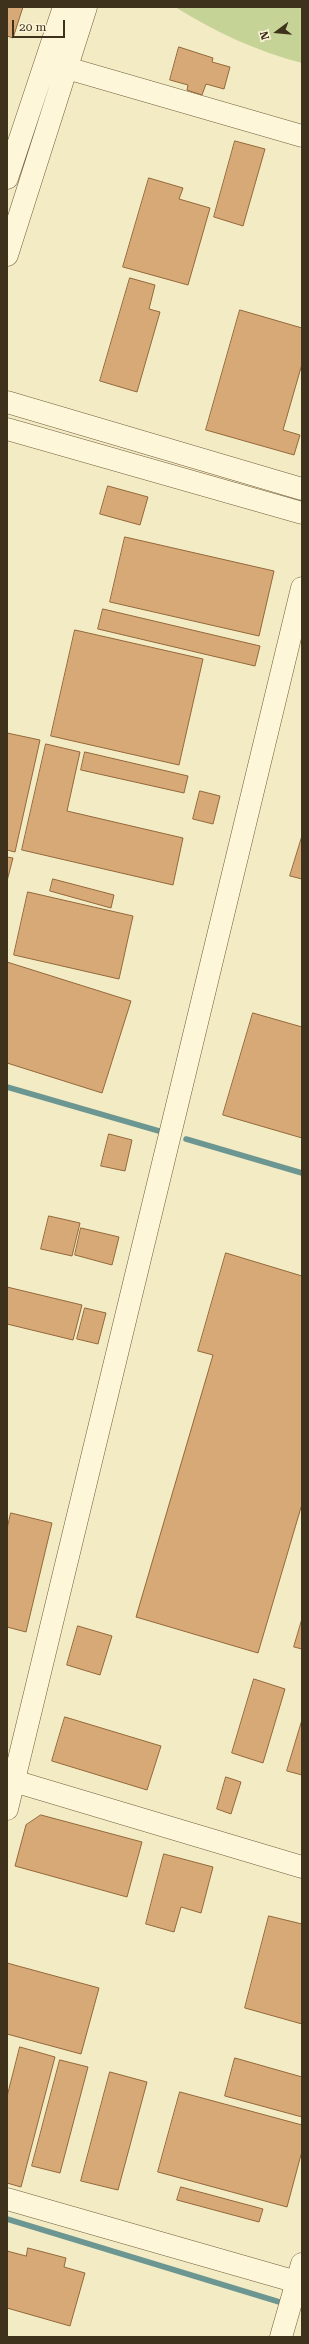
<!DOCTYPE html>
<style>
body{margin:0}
#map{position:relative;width:309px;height:2344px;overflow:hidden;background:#f3ebc4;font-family:"Roboto Serif",serif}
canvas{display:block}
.frame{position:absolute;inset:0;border:8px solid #3f321d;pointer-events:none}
.north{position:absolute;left:257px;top:12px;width:40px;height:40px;-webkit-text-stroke:3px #faf3d5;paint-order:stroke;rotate:254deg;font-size:11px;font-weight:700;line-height:16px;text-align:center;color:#3f321d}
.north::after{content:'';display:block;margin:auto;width:14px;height:18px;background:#3f321d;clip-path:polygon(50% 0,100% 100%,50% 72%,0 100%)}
.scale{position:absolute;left:12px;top:20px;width:53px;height:18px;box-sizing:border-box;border:2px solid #3f321d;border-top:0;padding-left:5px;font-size:12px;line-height:14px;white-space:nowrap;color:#3f321d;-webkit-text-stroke:3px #faf3d5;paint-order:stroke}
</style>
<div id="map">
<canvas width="309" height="2344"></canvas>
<div class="frame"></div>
<div class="north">N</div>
<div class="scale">20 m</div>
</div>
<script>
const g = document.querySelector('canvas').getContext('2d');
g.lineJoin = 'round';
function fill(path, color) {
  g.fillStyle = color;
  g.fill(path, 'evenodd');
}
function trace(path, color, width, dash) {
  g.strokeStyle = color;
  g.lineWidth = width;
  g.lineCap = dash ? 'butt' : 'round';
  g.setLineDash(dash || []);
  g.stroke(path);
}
fill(new Path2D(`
 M 175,7 L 302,7 L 302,63 C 256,51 215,32 175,7 Z`), '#c5d396');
trace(new Path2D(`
 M 7,1087 L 159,1131
 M 186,1139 L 302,1173
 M 7,2219 L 286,2304`), '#6c9691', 5.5);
const building = new Path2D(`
 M 7,7 L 23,7 L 13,38 L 7,36 Z
 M 179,47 L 213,58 L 212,62 L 230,67 L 224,89 L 206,84 L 202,95 L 187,90 L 188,85 L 170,80 Z
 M 235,141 L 265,149 L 243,226 L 214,217 Z
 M 149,178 L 183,188 L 179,199 L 210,208 L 188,285 L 123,267 Z
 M 130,278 L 155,285 L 149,309 L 160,312 L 137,392 L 100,381 Z
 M 240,310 L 302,328 L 302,364 L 283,430 L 300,435 L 294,455 L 206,430 Z
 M 108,486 L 148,497 L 140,525 L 100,514 Z
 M 125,537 L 274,571 L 259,636 L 110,602 Z
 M 103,609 L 260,646 L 255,666 L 98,629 Z
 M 75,630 L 203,659 L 179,765 L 51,736 Z
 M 7,733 L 40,740 L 15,852 L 7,850 Z
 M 46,744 L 80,752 L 67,811 L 183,838 L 173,885 L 22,850 Z
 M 85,752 L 188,776 L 184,793 L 81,770 Z
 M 200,791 L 220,796 L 213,824 L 193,819 Z
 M 302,836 L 302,879 L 290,876 Z
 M 7,857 L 13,858 L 7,881 Z
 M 53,879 L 114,895 L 111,908 L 50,891 Z
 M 28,892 L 133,916 L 119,979 L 14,955 Z
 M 7,962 L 131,1001 L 102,1093 L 7,1063 Z
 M 253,1013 L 302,1027 L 302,1138 L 223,1115 Z
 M 109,1134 L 132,1140 L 125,1171 L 101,1166 Z
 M 49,1216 L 80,1223 L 72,1256 L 41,1249 Z
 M 81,1228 L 119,1237 L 112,1265 L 75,1255 Z
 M 226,1253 L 302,1276 L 302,1504 L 258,1653 L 136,1617 L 213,1355 L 198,1351 Z
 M 7,1287 L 82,1305 L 73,1340 L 7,1324 Z
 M 85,1308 L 106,1313 L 98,1344 L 77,1339 Z
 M 11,1513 L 52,1523 L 26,1632 L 7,1627 L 7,1529 Z
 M 302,1619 L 302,1649 L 294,1647 Z
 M 78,1626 L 112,1636 L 100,1675 L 67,1665 Z
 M 254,1679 L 285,1689 L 263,1763 L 232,1753 Z
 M 65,1717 L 161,1746 L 147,1790 L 52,1761 Z
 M 302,1720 L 302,1775 L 287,1771 Z
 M 226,1777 L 241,1782 L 231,1814 L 217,1809 Z
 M 41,1815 L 142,1842 L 127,1897 L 15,1866 L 26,1825 Z
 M 164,1854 L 213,1867 L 201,1913 L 181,1907 L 174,1932 L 146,1924 Z
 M 269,1916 L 302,1924 L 302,2024 L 245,2008 Z
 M 7,1963 L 99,1988 L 81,2054 L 7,2034 Z
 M 20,2047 L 55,2057 L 21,2187 L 7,2183 L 7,2097 Z
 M 235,2058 L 302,2077 L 302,2117 L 225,2096 Z
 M 60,2060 L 88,2067 L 60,2173 L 32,2166 Z
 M 110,2072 L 147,2082 L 118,2190 L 81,2181 Z
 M 180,2092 L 302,2125 L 302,2151 L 287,2207 L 158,2172 Z
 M 181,2187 L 263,2209 L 259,2222 L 177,2200 Z
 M 28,2248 L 66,2258 L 64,2267 L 85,2273 L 70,2326 L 7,2308 L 7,2251 L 26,2256 Z`);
fill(building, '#d6a976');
trace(building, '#93683a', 1);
const secondary = new Path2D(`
 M 46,62 L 302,136
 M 7,178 L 64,7
 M 7,255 L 86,7
 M 7,402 L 302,489
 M 7,429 L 302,513
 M 7,1779 L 302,1867
 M 7,1809 L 302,588
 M 7,2199 L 297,2282
 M 281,2337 L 302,2264`);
trace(secondary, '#735e3b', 23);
trace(secondary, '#fdf6d9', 22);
</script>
